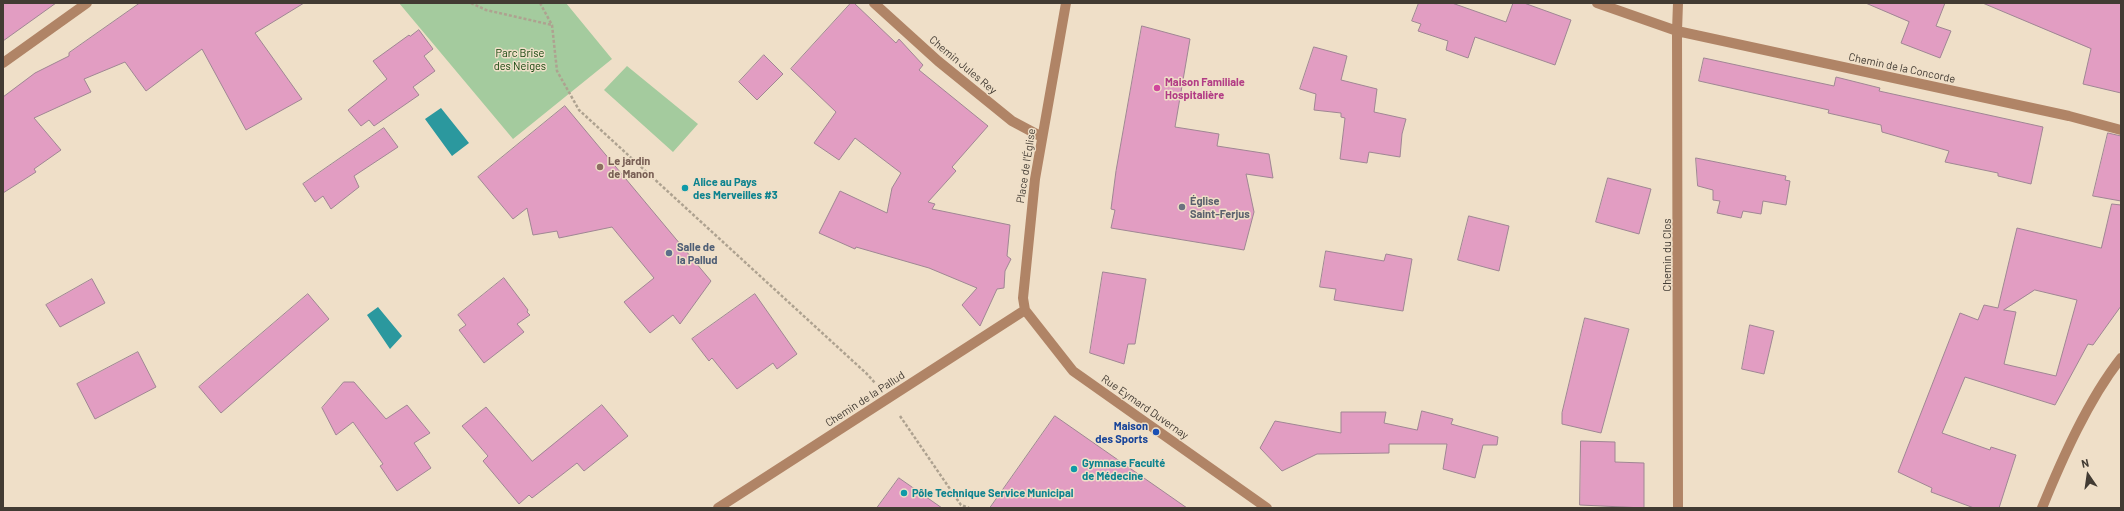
<!DOCTYPE html>
<meta charset="utf-8">
<style>
body{margin:0}
#map{position:relative;width:2124px;height:511px;overflow:hidden;background:#efdfc8;font-family:Barlow,sans-serif}
canvas{display:block}
.frame{position:absolute;inset:0;border:4px solid #423b33;pointer-events:none}
.north{position:absolute;left:2068px;top:455px;width:40px;height:40px;-webkit-text-stroke:3px #efdfc8;paint-order:stroke;rotate:347deg;font-size:11px;font-weight:700;line-height:16px;text-align:center;color:#423b33}
.north::after{content:'';display:block;margin:auto;width:14px;height:18px;background:#423b33;clip-path:polygon(50% 0,100% 100%,50% 72%,0 100%)}
</style>
<div id="map">
<canvas width="2124" height="511"></canvas>
<div class="frame"></div>
<div class="north">N</div>
</div>
<script>
const g = document.querySelector('canvas').getContext('2d');
g.lineJoin = 'round';
function fill(path, color) {
  g.fillStyle = color;
  g.fill(path, 'evenodd');
}
function trace(path, color, width, dash) {
  g.strokeStyle = color;
  g.lineWidth = width;
  g.lineCap = dash ? 'butt' : 'round';
  g.setLineDash(dash || []);
  g.stroke(path);
}
function label(font, color, halo, rows, align = 'center') {
  g.font = font + ' Barlow,sans-serif';
  g.lineWidth = 3;
  g.setLineDash([]);
  g.textBaseline = 'middle';
  g.strokeStyle = halo;
  g.fillStyle = color;
  for (const [text, x, y, turn = 0] of rows) {
    g.save();
    g.translate(x, y);
    g.rotate((+turn || 0) * Math.PI / 180);
    g.textAlign = isNaN(turn) ? turn : align;
    if (halo) g.strokeText(text, 0, 0);
    g.fillText(text, 0, 0);
    g.restore();
  }
}
fill(new Path2D(`
 M 399,3 L 566,3 L 612,59 L 513,139 Z
 M 627,66 L 698,124 L 673,152 L 604,90 Z`), '#a4cb9e');
fill(new Path2D(`
 M 441,108 L 469,143 L 452,156 L 425,119 Z
 M 378,307 L 402,336 L 390,349 L 367,315 Z`), '#2b989e');
const building = new Path2D(`
 M 3,3 L 56,3 L 3,41 Z
 M 140,3 L 304,3 L 255,33 L 302,99 L 246,130 L 202,49 L 146,91 L 125,62 L 84,79 L 91,92 L 34,118 L 61,150 L 34,169 L 36,172 L 3,193 L 3,97 L 35,73 L 69,56 L 69,53 Z
 M 851,3 L 854,3 L 896,43 L 899,39 L 923,65 L 919,70 L 988,126 L 952,167 L 956,171 L 928,202 L 935,204 L 932,209 L 1010,225 L 1007,256 L 1011,259 L 1005,271 L 1004,288 L 997,289 L 980,326 L 962,305 L 977,288 L 929,268 L 856,247 L 855,249 L 819,233 L 840,191 L 887,213 L 892,188 L 901,173 L 855,138 L 839,160 L 814,143 L 836,112 L 791,69 Z
 M 1419,3 L 1452,3 L 1506,22 L 1513,3 L 1524,3 L 1571,20 L 1555,65 L 1475,37 L 1468,58 L 1446,50 L 1448,41 L 1418,31 L 1421,24 L 1412,21 Z
 M 1866,3 L 1945,3 L 1936,26 L 1951,31 L 1940,58 L 1901,43 L 1909,22 Z
 M 1983,3 L 2121,3 L 2121,93 L 2083,84 L 2091,49 Z
 M 1142,26 L 1190,39 L 1175,127 L 1219,134 L 1217,146 L 1269,154 L 1273,178 L 1246,174 L 1254,212 L 1244,250 L 1111,228 L 1115,210 L 1111,209 L 1116,171 Z
 M 419,30 L 433,49 L 424,56 L 435,71 L 413,87 L 419,95 L 374,126 L 369,120 L 361,126 L 348,110 L 387,79 L 373,61 L 409,35 L 410,36 Z
 M 1314,47 L 1347,56 L 1341,80 L 1377,89 L 1374,112 L 1406,119 L 1402,134 L 1400,157 L 1369,152 L 1367,163 L 1340,159 L 1345,118 L 1341,117 L 1341,113 L 1314,110 L 1316,94 L 1300,89 Z
 M 764,55 L 783,74 L 757,100 L 739,82 Z
 M 1704,58 L 1834,86 L 1836,77 L 1880,88 L 1879,91 L 2043,127 L 2031,184 L 1998,176 L 1998,173 L 1945,162 L 1949,151 L 1882,132 L 1881,125 L 1828,113 L 1829,110 L 1699,81 Z
 M 565,106 L 711,281 L 680,324 L 673,315 L 650,333 L 624,302 L 654,278 L 612,227 L 559,238 L 557,231 L 533,235 L 527,208 L 513,219 L 478,177 Z
 M 384,128 L 398,147 L 354,176 L 359,187 L 331,209 L 323,196 L 315,202 L 303,184 Z
 M 2108,133 L 2121,136 L 2121,201 L 2093,196 Z
 M 1696,158 L 1786,176 L 1785,180 L 1790,181 L 1786,205 L 1763,201 L 1761,214 L 1743,211 L 1741,218 L 1717,213 L 1720,201 L 1713,200 L 1713,190 L 1698,186 Z
 M 1608,178 L 1651,189 L 1639,234 L 1596,222 Z
 M 2112,204 L 2121,205 L 2121,306 L 2093,345 L 2088,344 L 2055,405 L 1965,377 L 1942,433 L 1990,450 L 1991,447 L 2016,455 L 1999,508 L 1974,508 L 1931,492 L 1932,488 L 1898,472 L 1960,313 L 1978,320 L 1984,305 L 1998,308 L 2017,228 L 2101,248 ZM 2035,290 L 2077,300 L 2056,376 L 2004,364 L 2016,312 L 2004,310 Z
 M 1469,216 L 1509,226 L 1499,271 L 1458,260 Z
 M 1326,251 L 1384,261 L 1386,254 L 1412,259 L 1403,311 L 1334,300 L 1336,289 L 1320,287 Z
 M 1103,272 L 1146,279 L 1135,344 L 1128,344 L 1124,364 L 1090,353 Z
 M 504,278 L 528,310 L 527,312 L 530,315 L 517,324 L 524,332 L 484,363 L 459,330 L 466,325 L 458,315 Z
 M 92,279 L 105,303 L 60,327 L 46,305 Z
 M 308,294 L 329,319 L 221,413 L 199,387 Z
 M 755,294 L 797,354 L 777,369 L 773,363 L 737,389 L 712,358 L 709,361 L 692,339 Z
 M 1585,318 L 1629,329 L 1601,433 L 1562,424 L 1562,413 Z
 M 1750,325 L 1774,331 L 1764,374 L 1742,369 Z
 M 138,352 L 156,387 L 95,419 L 77,384 Z
 M 344,382 L 354,382 L 386,419 L 407,405 L 430,433 L 414,443 L 431,468 L 397,491 L 380,466 L 383,464 L 353,422 L 336,435 L 322,408 Z
 M 602,405 L 628,436 L 584,471 L 577,463 L 532,498 L 529,495 L 519,504 L 483,461 L 488,456 L 462,426 L 486,407 L 532,461 Z
 M 1422,411 L 1453,419 L 1451,424 L 1498,437 L 1497,445 L 1483,445 L 1475,478 L 1443,469 L 1447,444 L 1389,444 L 1389,453 L 1317,454 L 1282,471 L 1260,448 L 1275,421 L 1341,433 L 1341,412 L 1386,412 L 1384,423 L 1417,430 Z
 M 1055,416 L 1187,508 L 990,508 Z
 M 1581,441 L 1615,442 L 1615,462 L 1644,463 L 1644,508 L 1580,505 Z
 M 899,478 L 942,508 L 877,508 Z`);
fill(building, '#e29dc2');
trace(building, '#9f8693', 1);
trace(new Path2D(`
 M 471,3 L 486,10 L 552,25
 M 540,3 L 552,25 L 557,71 L 579,110 L 867,374 L 875,383
 M 900,416 L 961,505 L 969,508`), '#aea290', 2.5, [3, 2]);
trace(new Path2D(`
 M 874,3 L 938,61 L 1012,121 L 1042,137
 M 1597,3 L 1677,31 L 2069,116 L 2121,130
 M 1678,3 L 1677,31 L 1678,508
 M 3,63 L 87,3
 M 1025,310 L 1073,371 L 1267,508
 M 1025,310 L 1023,298 L 1035,179 L 1066,3
 M 718,508 L 1025,310
 M 2042,508 C 2062,459 2088,400 2121,358`), '#b08466', 10);
for (const [x, y, r, color] of [
 [1157,88,4,"#d1479c"],
 [600,167,4,"#8d6e63"],
 [685,188,4,"#0f9aa8"],
 [1182,207,4,"#6b7280"],
 [669,253,4,"#5c6f8a"],
 [1156,432,4,"#1a4fb4"],
 [1074,469,4,"#0f9aa8"],
 [904,493,4,"#0f9aa8"]
]) {
  const dot = new Path2D();
  dot.arc(x, y, r, 0, 2 * Math.PI);
  g.fillStyle = color;
  g.fill(dot);
  trace(dot, '#efdfc8', 1.5);
}
label('11px', '#12430a', '#efdfc8', [
 ["Parc Brise",520,53],
 ["des Neiges",520,66]
]);
label('11px', '#423b33', '#efdfc8', [
 ["Chemin Jules Rey",963,65,40],
 ["Chemin de la Concorde",1902,68,12],
 ["Place de l'Église",1026,166,-81],
 ["Chemin du Clos",1667,255,-90],
 ["Chemin de la Pallud",865,399,-33],
 ["Rue Eymard Duvernay",1145,407,35]
]);
label('bold 11px', '#b23c85', '#efdfc8', [
 ["Maison Familiale",1165,82],
 ["Hospitalière",1165,95]
], 'left');
label('bold 11px', '#785e54', '#efdfc8', [
 ["Le jardin",608,161],
 ["de Manon",608,174]
], 'left');
label('bold 11px', '#0d838f', '#efdfc8', [
 ["Alice au Pays",693,182],
 ["des Merveilles #3",693,195],
 ["Gymnase Faculté",1082,463],
 ["de Médecine",1082,476],
 ["Pôle Technique Service Municipal",912,493]
], 'left');
label('bold 11px', '#5b616d', '#efdfc8', [
 ["Église",1190,201],
 ["Saint-Ferjus",1190,214]
], 'left');
label('bold 11px', '#4e5e75', '#efdfc8', [
 ["Salle de",677,247],
 ["la Pallud",677,260]
], 'left');
label('bold 11px', '#164399', '#efdfc8', [
 ["Maison",1148,426],
 ["des Sports",1148,439]
], 'right');
</script>
